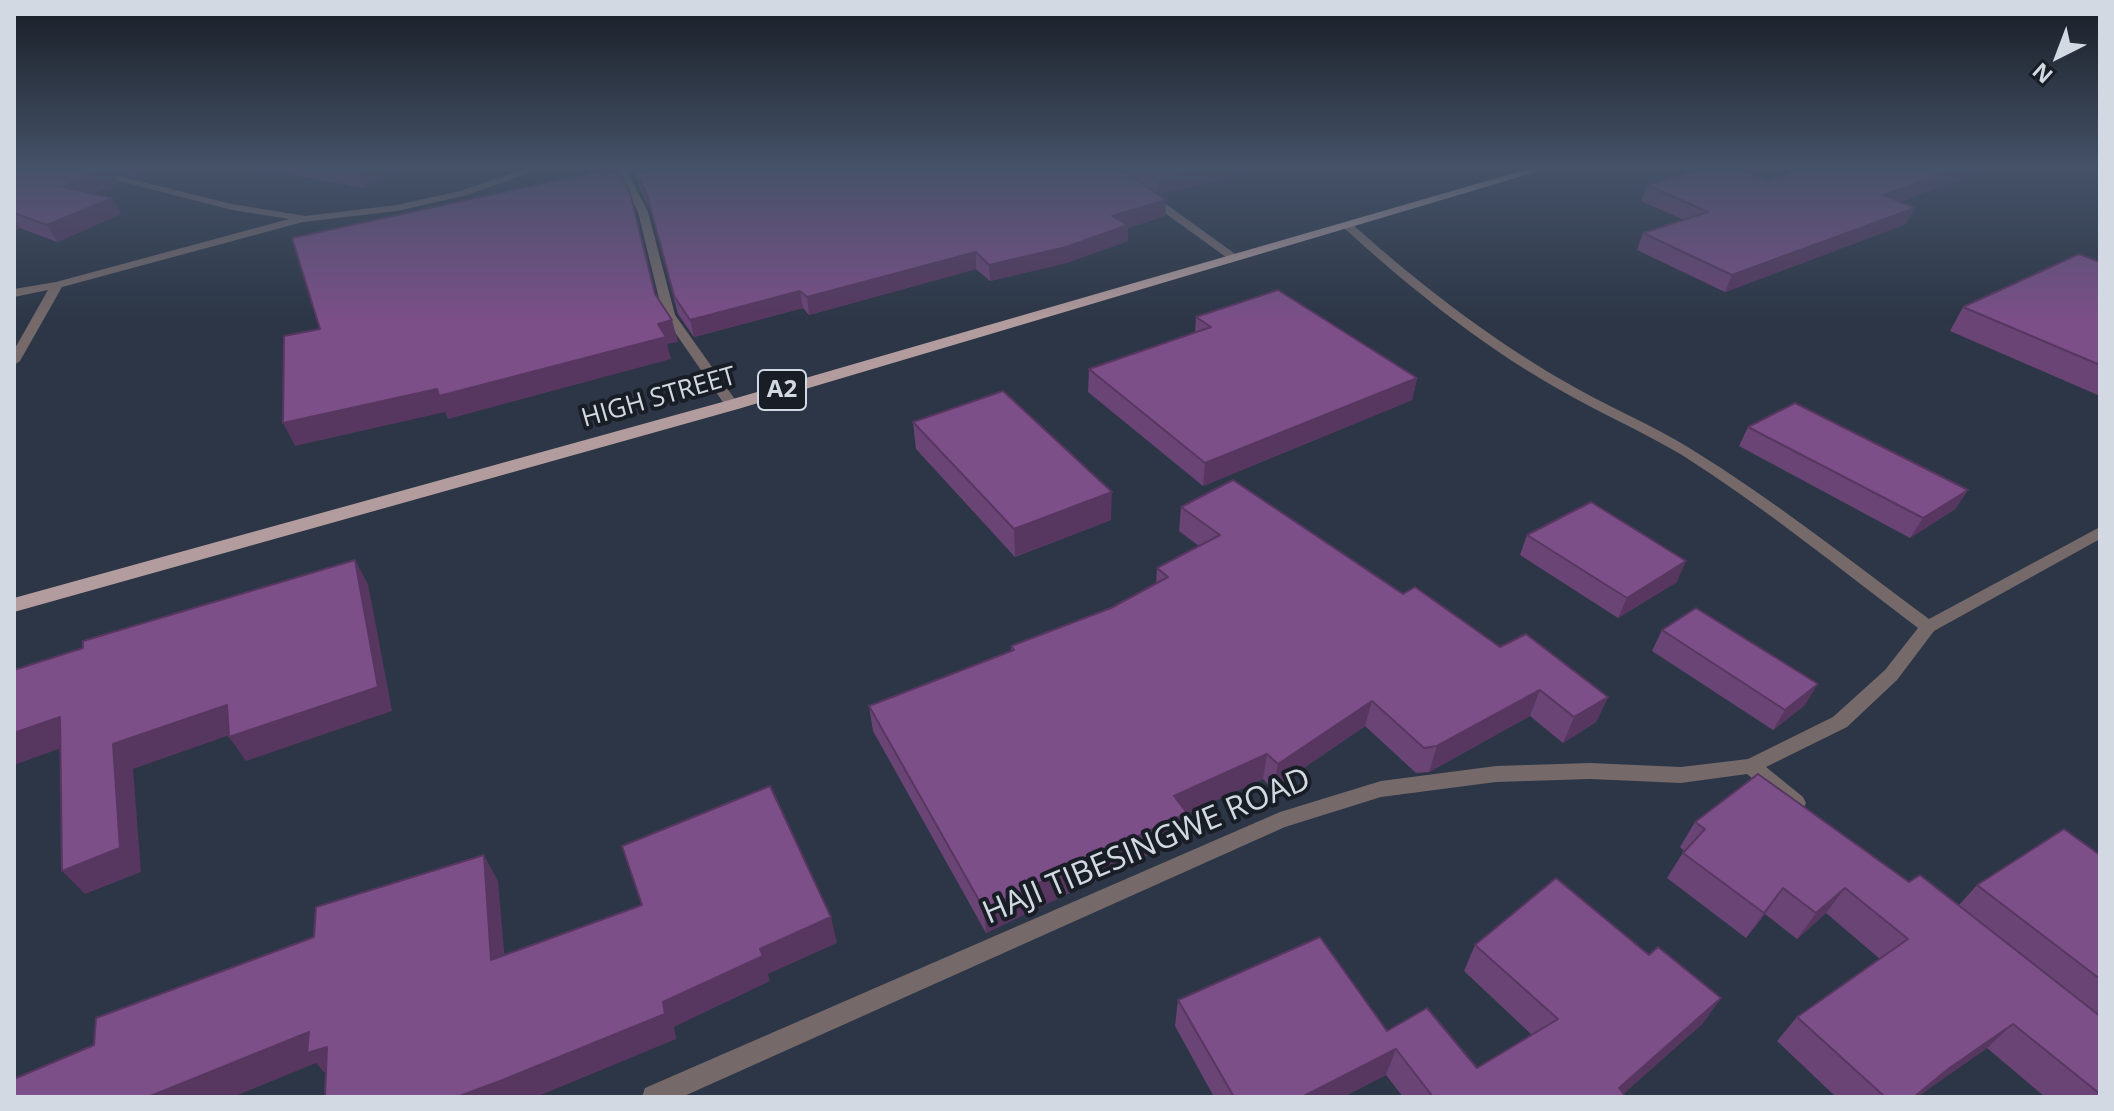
<!DOCTYPE html>
<style>
body{margin:0}
#map{position:relative;width:2114px;height:1111px;overflow:hidden;background:#2c3646;font-family:"Open Sans",sans-serif}
canvas{display:block}
.frame{position:absolute;inset:0;border:16px solid #d2d9e3;pointer-events:none}
.north{position:absolute;left:2018px;top:16px;width:80px;height:80px;-webkit-text-stroke:6px #191d25;paint-order:stroke;rotate:222deg;font-size:22px;font-weight:700;line-height:32px;text-align:center;color:#d2d9e3}
.north::after{content:'';display:block;margin:auto;width:28px;height:36px;background:#d2d9e3;clip-path:polygon(50% 0,100% 100%,50% 72%,0 100%)}
</style>
<div id="map">
<canvas width="2114" height="1111"></canvas>
<div class="frame"></div>
<div class="north">N</div>
</div>
<script>
const g = document.querySelector('canvas').getContext('2d');
g.lineJoin = 'round';
function fill(path, color) {
  g.fillStyle = color;
  g.fill(path, 'evenodd');
}
function trace(path, color, width, dash) {
  g.strokeStyle = color;
  g.lineWidth = width;
  g.lineCap = dash ? 'butt' : 'round';
  g.setLineDash(dash || []);
  g.stroke(path);
}
function label(font, color, halo, rows, align = 'center') {
  g.font = font + ' "Open Sans",sans-serif';
  g.lineWidth = 8;
  g.setLineDash([]);
  g.textBaseline = 'middle';
  g.strokeStyle = halo;
  g.fillStyle = color;
  for (const [text, x, y, turn = 0] of rows) {
    g.save();
    g.translate(x, y);
    g.rotate((+turn || 0) * Math.PI / 180);
    g.textAlign = isNaN(turn) ? turn : align;
    if (halo) g.strokeText(text, 0, 0);
    g.fillText(text, 0, 0);
    g.restore();
  }
}
fill(new Path2D(`
 M 65,167 L 81,167 L 232,204 L 305,216 L 397,205 L 460,191 L 531,167 L 545,167 L 467,195 L 397,211 L 303,222 L 62,287 L 20,361 L 14,365 L 14,350 L 48,290 L 14,297 L 14,289 L 56,282 L 289,219 L 232,210 Z
 M 615,167 L 625,167 L 648,212 L 675,315 L 739,405 L 737,408 L 727,408 L 663,315 L 638,212 Z
 M 1144,194 L 1152,194 L 1238,256 L 1238,260 L 1230,260 L 1144,198 Z
 M 1344,224 L 1352,224 C 1417,282 1486,336 1562,380 C 1604,405 1649,423 1691,449 C 1774,500 1851,561 1929,619 L 2100,527 L 2100,539 L 1934,631 L 1897,680 L 1847,727 L 1766,767 L 1803,797 L 1806,803 L 1803,809 L 1796,811 L 1789,809 L 1747,774 L 1681,783 L 1590,779 L 1496,782 L 1381,797 L 1285,827 L 682,1097 L 642,1097 L 645,1088 L 1280,812 L 1381,781 L 1496,766 L 1590,763 L 1681,767 L 1748,759 L 1833,717 L 1885,670 L 1918,628 C 1840,569 1764,507 1682,455 C 1640,430 1595,411 1553,386 C 1477,342 1409,287 1344,228 Z`), '#75696a');
fill(new Path2D(`
 M 1535,167 L 1553,167 L 738,409 L 14,612 L 14,598 L 726,401 Z`), '#b39c9d');
fill(new Path2D(`
 M 14,167 L 162,167 L 135,177 L 112,171 L 119,184 L 93,194 L 112,198 L 121,214 L 57,242 L 20,228 L 14,232 Z
 M 244,167 L 410,167 L 364,188 Z
 M 676,167 L 1269,167 L 1158,195 L 1165,216 L 1128,228 L 1128,241 L 1066,263 L 990,281 L 976,269 L 809,315 L 803,308 L 694,337 L 678,314 L 651,211 L 640,189 L 636,174 Z
 M 1971,176 L 1900,202 L 1906,224 L 1725,292 L 1637,250 L 1643,233 L 1684,220 L 1641,201 L 1647,185 L 1768,180 Z
 M 2100,262 L 2100,396 L 1950,331 L 1963,307 Z
 M 1196,317 L 1417,378 L 1412,400 L 1203,486 L 1088,392 L 1089,369 L 1195,332 Z
 M 913,422 L 1111,520 L 1015,557 L 916,449 Z
 M 1748,427 L 1968,490 L 1955,509 L 1910,538 L 1739,446 Z
 M 1181,507 L 1403,594 L 1500,647 L 1608,697 L 1596,722 L 1563,743 L 1530,716 L 1429,772 L 1416,773 L 1365,726 L 1273,789 L 1263,779 L 1186,814 L 1184,838 L 986,933 L 873,731 L 869,706 L 1011,651 L 1011,646 L 1111,608 L 1156,584 L 1157,568 L 1199,546 L 1179,531 Z
 M 1527,535 L 1677,582 L 1618,618 L 1520,555 Z
 M 1662,630 L 1805,705 L 1773,730 L 1652,651 Z
 M 1695,822 L 1909,882 L 1959,905 L 1977,885 L 2100,855 L 2100,1097 L 2045,1097 L 1987,1048 L 1917,1097 L 1836,1097 L 1777,1041 L 1797,1017 L 1880,959 L 1826,913 L 1797,939 L 1765,914 L 1746,938 L 1667,878 L 1684,851 L 1680,847 Z
 M 1475,945 L 1649,955 L 1721,998 L 1702,1024 L 1623,1094 L 1626,1097 L 1403,1097 L 1386,1075 L 1343,1097 L 1214,1097 L 1175,1026 L 1178,1000 L 1477,1068 L 1532,1035 L 1464,971 Z`), '#6b4476');
fill(new Path2D(`
 M 130,167 L 162,167 L 135,177 Z
 M 372,167 L 410,167 L 364,188 L 358,173 Z
 M 1209,167 L 1269,167 L 1157,195 L 1158,179 Z
 M 1959,167 L 1975,167 L 1971,176 L 1876,211 L 1884,195 Z
 M 110,168 L 119,184 L 72,202 L 63,187 Z
 M 112,198 L 121,214 L 57,242 L 47,225 Z
 M 1166,200 L 1165,216 L 1128,228 L 1128,241 L 1066,263 L 990,281 L 989,265 L 1112,216 Z
 M 1915,208 L 1906,224 L 1725,292 L 1732,275 Z
 M 14,218 L 20,228 L 14,232 Z
 M 976,252 L 976,269 L 809,315 L 807,297 Z
 M 800,291 L 803,308 L 694,337 L 690,320 Z
 M 672,320 L 678,342 L 667,344 L 671,359 L 448,419 L 445,412 L 295,446 L 283,423 Z
 M 1417,378 L 1412,400 L 1203,486 L 1205,463 Z
 M 1968,490 L 1955,509 L 1910,538 L 1923,518 Z
 M 1112,492 L 1111,520 L 1015,557 L 1014,529 Z
 M 355,560 L 368,584 L 392,711 L 246,761 L 229,737 Z
 M 1686,561 L 1677,582 L 1618,618 L 1627,598 Z
 M 1818,684 L 1805,705 L 1773,730 L 1785,710 Z
 M 1540,690 L 1530,716 L 1429,772 L 1437,746 Z
 M 1608,697 L 1596,722 L 1563,743 L 1574,717 Z
 M 1372,701 L 1365,726 L 1273,789 L 1278,764 Z
 M 227,705 L 244,730 L 133,769 L 141,872 L 85,894 L 62,871 L 113,744 Z
 M 60,717 L 81,741 L 14,765 L 14,733 Z
 M 1267,754 L 1263,779 L 1186,814 L 1184,838 L 986,933 L 984,909 L 1174,796 Z
 M 484,855 L 498,881 L 507,985 L 491,960 Z
 M 1783,888 L 1765,914 L 1746,938 L 1764,913 Z
 M 1845,888 L 1826,913 L 1797,939 L 1816,913 Z
 M 831,917 L 837,943 L 768,974 L 770,981 L 674,1027 L 676,1039 L 536,1097 L 457,1097 L 663,1002 L 760,949 Z
 M 1721,998 L 1702,1024 L 1620,1097 L 1619,1088 Z
 M 2013,1024 L 1987,1048 L 1917,1097 L 1914,1097 L 1948,1069 Z
 M 309,1032 L 327,1047 L 329,1078 L 316,1063 L 233,1097 L 148,1097 Z
 M 1396,1049 L 1386,1075 L 1343,1097 L 1302,1097 Z`), '#573760');
const building = new Path2D(`
 M 14,167 L 103,167 L 110,168 L 63,187 L 112,198 L 47,225 L 14,213 Z
 M 323,167 L 372,167 L 358,173 Z
 M 676,167 L 1118,167 L 1166,200 L 1112,216 L 1128,225 L 1066,247 L 989,265 L 976,252 L 807,297 L 800,291 L 690,320 L 674,296 L 647,195 L 636,174 Z
 M 1140,167 L 1209,167 L 1158,179 Z
 M 1706,167 L 1734,167 L 1768,180 L 1808,167 L 1961,167 L 1884,195 L 1915,208 L 1732,275 L 1643,233 L 1708,212 L 1647,185 Z
 M 600,171 L 603,175 L 619,172 L 630,193 L 655,294 L 672,320 L 658,324 L 666,337 L 439,396 L 437,389 L 283,423 L 284,336 L 320,329 L 292,238 Z
 M 2079,254 L 2100,262 L 2100,365 L 1963,307 Z
 M 1278,290 L 1417,378 L 1205,463 L 1089,369 L 1211,327 L 1196,317 Z
 M 1003,391 L 1112,492 L 1014,529 L 913,422 Z
 M 1795,403 L 1968,490 L 1923,518 L 1748,427 Z
 M 1233,480 L 1403,594 L 1415,587 L 1500,647 L 1526,634 L 1608,697 L 1574,717 L 1540,690 L 1437,746 L 1424,748 L 1372,701 L 1278,764 L 1267,754 L 1174,796 L 1187,813 L 984,909 L 869,706 L 1014,650 L 1011,646 L 1111,608 L 1168,577 L 1157,568 L 1220,535 L 1181,507 Z
 M 1591,502 L 1686,561 L 1627,598 L 1527,535 Z
 M 355,560 L 378,687 L 229,737 L 227,705 L 113,744 L 120,848 L 62,871 L 60,717 L 14,733 L 14,670 L 83,648 L 83,641 Z
 M 1696,608 L 1818,684 L 1785,710 L 1662,630 Z
 M 1758,774 L 1909,882 L 1920,875 L 2100,1016 L 2100,1094 L 2013,1024 L 1948,1069 L 1914,1097 L 1885,1097 L 1797,1017 L 1908,939 L 1845,888 L 1816,913 L 1783,888 L 1764,913 L 1683,853 L 1705,829 L 1695,822 Z
 M 770,786 L 831,917 L 760,949 L 763,956 L 663,1002 L 665,1014 L 500,1081 L 457,1097 L 325,1097 L 327,1047 L 307,1053 L 309,1032 L 148,1097 L 14,1097 L 14,1079 L 94,1045 L 96,1018 L 314,937 L 316,907 L 484,855 L 491,960 L 642,905 L 622,846 Z
 M 2064,829 L 2100,855 L 2100,979 L 1977,885 Z
 M 1556,878 L 1649,955 L 1658,947 L 1721,998 L 1619,1088 L 1626,1097 L 1433,1097 L 1396,1049 L 1302,1097 L 1234,1097 L 1178,1000 L 1320,937 L 1387,1031 L 1427,1008 L 1477,1068 L 1558,1019 L 1475,945 Z`);
fill(building, '#7c4f89');
trace(building, '#573760', 2);
const sky = g.createLinearGradient(0, 0, 0, 322);
sky.addColorStop(0, '#181e26');
sky.addColorStop(0.52, '#455268');
sky.addColorStop(1, '#45526800');
g.fillStyle = sky;
g.fillRect(0, 0, 2114, 322);
for (const [x, y, w] of [
 [782,390,48]
]) {
  const box = new Path2D();
  box.roundRect(x - w / 2, y - 20, w, 40, 6);
  g.fillStyle = '#191d25';
  g.fill(box);
  trace(box, '#d2d9e3', 2);
}
label('bold 24px', '#d2d9e3', null, [
 ["A2",782,390]
]);
label('26px', '#d2d9e3', '#191d25', [
 ["HIGH STREET",659,398,-16]
]);
label('32px', '#d2d9e3', '#191d25', [
 ["HAJI TIBESINGWE ROAD",1147,847,-23]
]);
</script>
